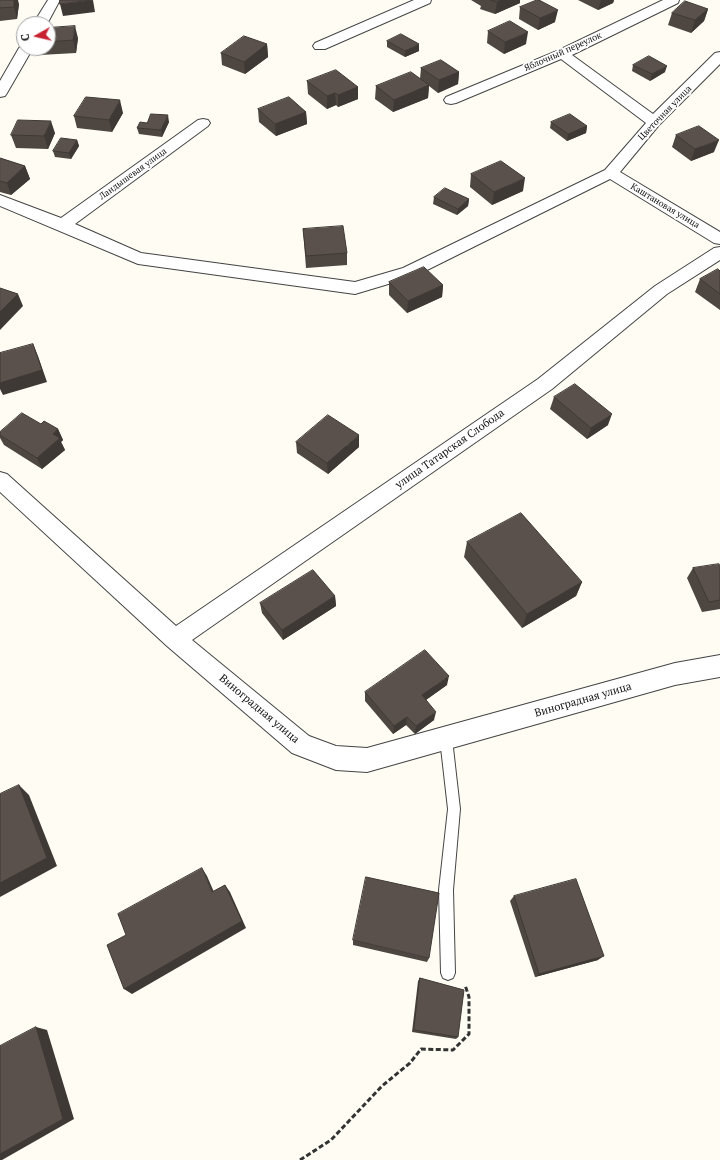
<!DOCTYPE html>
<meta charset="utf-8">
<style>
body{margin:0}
#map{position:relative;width:720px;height:1160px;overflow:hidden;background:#fffcf4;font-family:"PT Serif",serif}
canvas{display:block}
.north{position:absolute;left:16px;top:16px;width:40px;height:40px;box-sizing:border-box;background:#fff;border:1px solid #a0a0a0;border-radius:50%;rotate:262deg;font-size:11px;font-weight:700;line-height:16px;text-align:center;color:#111}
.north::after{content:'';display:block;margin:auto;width:14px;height:18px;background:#c82232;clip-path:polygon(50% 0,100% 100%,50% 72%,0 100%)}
</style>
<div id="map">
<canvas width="720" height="1160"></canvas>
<div class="north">С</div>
</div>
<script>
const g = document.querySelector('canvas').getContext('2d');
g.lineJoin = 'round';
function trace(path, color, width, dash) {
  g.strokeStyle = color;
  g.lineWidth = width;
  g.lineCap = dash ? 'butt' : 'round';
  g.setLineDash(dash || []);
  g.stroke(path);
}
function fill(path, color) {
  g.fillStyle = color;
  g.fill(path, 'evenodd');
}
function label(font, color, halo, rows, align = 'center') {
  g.font = font + ' "PT Serif",serif';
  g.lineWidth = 4;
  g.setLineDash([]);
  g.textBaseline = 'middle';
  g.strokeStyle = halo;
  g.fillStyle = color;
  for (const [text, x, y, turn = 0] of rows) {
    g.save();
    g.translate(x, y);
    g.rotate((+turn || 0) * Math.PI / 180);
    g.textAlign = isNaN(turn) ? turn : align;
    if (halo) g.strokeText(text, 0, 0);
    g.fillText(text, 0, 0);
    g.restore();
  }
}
const service = new Path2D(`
 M 446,733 L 450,735 L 452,739 L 460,809 L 453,890 L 455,973 L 453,978 L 448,980 L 443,978 L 441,973 L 439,890 L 448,809 L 440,739 L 442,735 Z`);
const minor = new Path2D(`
 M 48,0 L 60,0 L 47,24 L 33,24 Z
 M 414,0 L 431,0 L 430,3 L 325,49 L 315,49 L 313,46 L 315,43 Z
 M 663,0 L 679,0 L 678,3 L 572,55 L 653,114 L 715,53 L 720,52 L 720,64 L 659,125 L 620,172 L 720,232 L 720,244 L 714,243 L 610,179 L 415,276 L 355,294 L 138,264 L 0,206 L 0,195 L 61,218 L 198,120 L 203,119 L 208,120 L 210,123 L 208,126 L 75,224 L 141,253 L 355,282 L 403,268 L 605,170 L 646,123 L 561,59 L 456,103 L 451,104 L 446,103 L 444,100 L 446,97 L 557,51 Z
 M 24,44 L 24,48 L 33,48 L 7,93 L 5,96 L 0,97 L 0,81 L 19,48 Z
 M 720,247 L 720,260 L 667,294 L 552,389 L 192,640 L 309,736 L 336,746 L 367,748 L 675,663 L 720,655 L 720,677 L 675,685 L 367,772 L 336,770 L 292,753 L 167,646 L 0,492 L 0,472 L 7,474 L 176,626 L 538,379 L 655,286 L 714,248 Z`);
trace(service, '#444', 2);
trace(minor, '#444', 2);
trace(new Path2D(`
 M 300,1160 L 331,1140 L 382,1086 L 410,1063 L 421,1049 L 453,1050 L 469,1034 L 469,997 L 465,985`), '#333', 3, [5, 2.5]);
fill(service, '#fff');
fill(minor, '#fff');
fill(new Path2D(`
 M 0,0 L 19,4 L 17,19 L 0,21 Z
 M 471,0 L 520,0 L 520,3 L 495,14 L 480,9 L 481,6 Z
 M 578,0 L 614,0 L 613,3 L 598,10 Z
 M 520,7 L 555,22 L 538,30 L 519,19 Z
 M 708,9 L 704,21 L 691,33 L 668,25 L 672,13 Z
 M 48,28 L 78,38 L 76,53 L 40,55 L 38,48 L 48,48 Z
 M 488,31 L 526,44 L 504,54 L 487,43 Z
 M 387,41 L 419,51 L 405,57 L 387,47 Z
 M 267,44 L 268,57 L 245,74 L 222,65 L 221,53 Z
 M 633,65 L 665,72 L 650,81 L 632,71 Z
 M 421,68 L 459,72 L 458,84 L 438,93 L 429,86 L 428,98 L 393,112 L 375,99 L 376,86 L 420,79 Z
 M 307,81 L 358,87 L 358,99 L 338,107 L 336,105 L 327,109 L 308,94 Z
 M 258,109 L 306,112 L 307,124 L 276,136 L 259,122 Z
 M 123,113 L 112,132 L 77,128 L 74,116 Z
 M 169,122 L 162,137 L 139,134 L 137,128 L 147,123 Z
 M 551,122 L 587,126 L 586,133 L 567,141 L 550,128 Z
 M 55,133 L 48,149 L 16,148 L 11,135 Z
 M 676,135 L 714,152 L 691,161 L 672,147 Z
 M 77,140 L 79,146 L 71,159 L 55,157 L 53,151 Z
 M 0,158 L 25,166 L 30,179 L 11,195 L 0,192 Z
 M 471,174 L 523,191 L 492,205 L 470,187 Z
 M 434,197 L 469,199 L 468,206 L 457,215 L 433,204 Z
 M 303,229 L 347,253 L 347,265 L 306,268 Z
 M 720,271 L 720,310 L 695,292 L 700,279 Z
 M 389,282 L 443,285 L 442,297 L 407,313 L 389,295 Z
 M 554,397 L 608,425 L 587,439 L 550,409 Z
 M 41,424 L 58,429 L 63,440 L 61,442 L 65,450 L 42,469 L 4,445 L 0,438 L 0,432 Z
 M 296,442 L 359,447 L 328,474 L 297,453 Z
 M 467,542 L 582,582 L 576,596 L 522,628 L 464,557 Z
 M 720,566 L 720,609 L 702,612 L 687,578 L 693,568 Z
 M 335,596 L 336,606 L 283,640 L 262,613 L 260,603 Z
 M 447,685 L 426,700 L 434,720 L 415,734 L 406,725 L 393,734 L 365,701 L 365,692 Z
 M 514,896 L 598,960 L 535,977 L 510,901 Z
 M 353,940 L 429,958 L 427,962 L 353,945 Z
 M 420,978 L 458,1037 L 456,1039 L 412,1032 L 418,981 Z`), '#4d4641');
fill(new Path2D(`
 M 14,0 L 18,0 L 19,4 L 17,19 L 14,7 Z
 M 93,0 L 95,12 L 63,16 L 60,4 Z
 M 502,0 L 520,0 L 520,3 L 495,14 L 497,2 Z
 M 601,0 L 614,0 L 613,3 L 598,10 Z
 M 708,9 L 704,21 L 691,33 L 695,20 Z
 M 558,10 L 555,22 L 538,30 L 540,18 Z
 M 75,26 L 78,38 L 76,53 L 73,40 Z
 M 528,32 L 526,44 L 504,54 L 505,42 Z
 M 267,44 L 268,57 L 245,74 L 244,62 Z
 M 419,44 L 419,51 L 405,57 L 405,51 Z
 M 667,66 L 665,72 L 650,81 L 652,74 Z
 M 459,72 L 458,84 L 438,93 L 439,80 Z
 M 429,85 L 428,98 L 393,112 L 394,100 Z
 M 358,87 L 358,99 L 338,107 L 338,95 Z
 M 335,93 L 336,105 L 327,109 L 327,96 Z
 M 120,100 L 123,113 L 112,132 L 109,120 Z
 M 306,112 L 307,124 L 276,136 L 275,124 Z
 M 168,115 L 169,122 L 162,137 L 161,130 Z
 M 51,121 L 55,133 L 48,149 L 44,136 Z
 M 587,126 L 586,133 L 567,141 L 568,134 Z
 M 77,140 L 79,146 L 71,159 L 69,153 Z
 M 719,140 L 714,152 L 691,161 L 695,149 Z
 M 25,166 L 30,179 L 11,195 L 7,183 Z
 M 525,178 L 523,191 L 492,205 L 494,192 Z
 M 469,199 L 468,206 L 457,215 L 458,209 Z
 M 443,285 L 442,297 L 407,313 L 408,301 Z
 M 18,294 L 23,306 L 0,330 L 0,312 Z
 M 33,344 L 38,356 L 47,382 L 3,395 L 0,389 L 0,383 Z
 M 612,414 L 608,425 L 587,439 L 591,428 Z
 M 58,429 L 63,440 L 61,442 L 65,450 L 42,469 L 37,458 L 53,434 Z
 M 359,435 L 359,447 L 328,474 L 327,463 Z
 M 582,582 L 576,596 L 522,628 L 527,614 Z
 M 335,596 L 336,606 L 283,640 L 282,630 Z
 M 449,676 L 447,685 L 420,704 L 422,695 Z
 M 436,712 L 434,720 L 415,734 L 416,726 Z
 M 407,717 L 406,725 L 393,734 L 394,726 Z
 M 19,785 L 29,795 L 57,866 L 0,897 L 0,883 Z
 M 202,868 L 207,876 L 217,899 L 212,892 Z
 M 225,885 L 230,892 L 246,928 L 132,994 L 124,989 Z
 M 604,956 L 598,960 L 535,977 L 539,974 Z
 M 36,1027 L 47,1030 L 74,1119 L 2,1160 L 0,1160 L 0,1154 Z`), '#3f3935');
const building = new Path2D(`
 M 0,0 L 14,0 L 14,7 L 0,8 Z
 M 60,0 L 92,0 L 60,4 Z
 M 491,0 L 502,0 L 497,2 Z
 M 537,0 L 539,0 L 558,10 L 540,18 L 520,7 Z
 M 685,1 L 708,9 L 695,20 L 672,13 Z
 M 510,21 L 528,32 L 505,42 L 488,31 Z
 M 75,26 L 73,40 L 48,42 L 48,28 Z
 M 401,34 L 419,44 L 405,51 L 387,41 Z
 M 244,36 L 267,44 L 244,62 L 221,53 Z
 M 649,56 L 667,66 L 652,74 L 633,65 Z
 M 441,60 L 459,72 L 439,80 L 421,68 Z
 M 336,70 L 358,87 L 338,95 L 335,93 L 327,96 L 307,81 Z
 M 411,72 L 429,85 L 394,100 L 376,86 Z
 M 86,97 L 120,100 L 109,120 L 74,116 Z
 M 289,97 L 306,112 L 275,124 L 258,109 Z
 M 151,114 L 168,115 L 161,130 L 137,128 L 140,122 L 147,123 Z
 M 570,114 L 587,126 L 568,134 L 551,122 Z
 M 18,120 L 51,121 L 44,136 L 11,135 Z
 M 699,126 L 719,140 L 695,149 L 676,135 Z
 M 61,138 L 77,140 L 69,153 L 53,151 Z
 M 0,158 L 25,166 L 7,183 L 0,181 Z
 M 501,161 L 525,178 L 494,192 L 471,174 Z
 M 445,188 L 469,199 L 458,209 L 434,197 Z
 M 343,226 L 347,253 L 306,256 L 303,229 Z
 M 424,267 L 443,285 L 408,301 L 389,282 Z
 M 718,269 L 720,271 L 720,294 L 700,279 Z
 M 0,288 L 18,294 L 0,312 Z
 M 33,344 L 42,370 L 0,383 L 0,353 Z
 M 575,384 L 612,414 L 591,428 L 554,397 Z
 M 22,413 L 41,424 L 44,421 L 58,429 L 53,434 L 60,438 L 37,458 L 0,435 L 0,432 Z
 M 328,415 L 359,435 L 327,463 L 296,442 Z
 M 521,513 L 582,582 L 527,614 L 467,542 Z
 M 719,564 L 720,566 L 720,600 L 709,602 L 693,568 Z
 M 313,570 L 335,596 L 282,630 L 260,603 Z
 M 425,650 L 449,676 L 422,695 L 436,712 L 416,726 L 407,717 L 394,726 L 365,692 Z
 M 19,785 L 47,858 L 0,883 L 0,794 Z
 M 202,868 L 212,892 L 225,885 L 242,921 L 124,989 L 107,945 L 126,935 L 118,914 Z
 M 366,877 L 439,893 L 429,958 L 353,940 Z
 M 576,879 L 604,956 L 539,974 L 514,896 Z
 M 420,978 L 464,990 L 458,1037 L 414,1030 Z
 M 36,1027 L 63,1119 L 0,1154 L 0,1046 Z`);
fill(building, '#5a514c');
trace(building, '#3f3935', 1);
label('9px', '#111', '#fff', [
 ["Яблочный переулок",563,52,-24],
 ["Цветочная улица",665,113,-46],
 ["Ландышевая улица",133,174,-36],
 ["Каштановая улица",665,206,31]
]);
label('11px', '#111', '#fff', [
 ["улица Татарская Слобода",450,449,-35],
 ["Виноградная улица",583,700,-16],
 ["Виноградная улица",259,709,40]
]);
</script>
